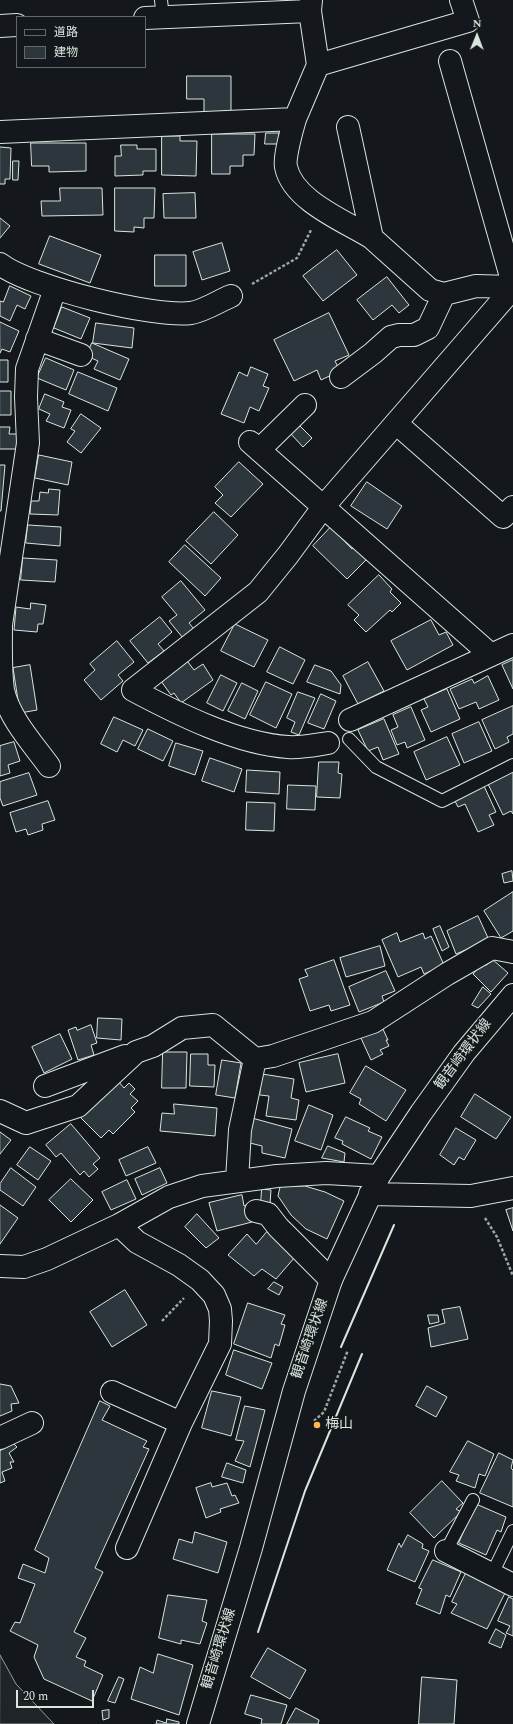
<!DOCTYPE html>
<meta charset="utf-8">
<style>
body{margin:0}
#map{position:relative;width:513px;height:1724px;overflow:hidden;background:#14181c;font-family:Spectral,"Noto Sans JP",serif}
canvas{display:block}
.legend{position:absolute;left:16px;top:16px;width:130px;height:52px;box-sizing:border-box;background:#14181c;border:1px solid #626a69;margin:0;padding:5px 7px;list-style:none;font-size:12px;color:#d8e6dc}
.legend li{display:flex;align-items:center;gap:8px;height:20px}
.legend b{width:20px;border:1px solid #626a69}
.north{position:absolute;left:457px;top:16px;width:40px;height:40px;-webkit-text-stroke:3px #14181c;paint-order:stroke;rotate:1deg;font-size:11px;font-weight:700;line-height:16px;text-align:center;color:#d8e6dc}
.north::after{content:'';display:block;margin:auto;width:14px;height:18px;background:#d8e6dc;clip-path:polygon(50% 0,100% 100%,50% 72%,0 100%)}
.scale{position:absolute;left:16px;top:1690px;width:78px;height:18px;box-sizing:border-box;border:2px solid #d8e6dc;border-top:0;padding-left:5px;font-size:12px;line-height:14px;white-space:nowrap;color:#d8e6dc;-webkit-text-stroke:3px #14181c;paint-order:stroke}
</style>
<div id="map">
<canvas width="513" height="1724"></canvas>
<ul class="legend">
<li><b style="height:5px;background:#14181c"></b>道路</li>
<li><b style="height:11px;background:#2c363c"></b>建物</li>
</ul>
<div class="north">N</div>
<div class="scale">20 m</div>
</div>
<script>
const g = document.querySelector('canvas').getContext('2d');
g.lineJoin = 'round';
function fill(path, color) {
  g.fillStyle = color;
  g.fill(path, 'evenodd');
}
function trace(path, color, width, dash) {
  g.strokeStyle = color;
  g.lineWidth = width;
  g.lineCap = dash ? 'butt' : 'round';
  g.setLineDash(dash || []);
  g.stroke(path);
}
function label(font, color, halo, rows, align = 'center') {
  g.font = font + ' Spectral,"Noto Sans JP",serif';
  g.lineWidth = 3;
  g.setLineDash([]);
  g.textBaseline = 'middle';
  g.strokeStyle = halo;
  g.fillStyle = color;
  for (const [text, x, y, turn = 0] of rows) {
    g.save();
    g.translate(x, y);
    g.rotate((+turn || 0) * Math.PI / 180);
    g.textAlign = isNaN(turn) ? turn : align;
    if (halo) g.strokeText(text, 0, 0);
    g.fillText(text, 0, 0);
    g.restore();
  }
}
const green = new Path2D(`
 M 0,1655 L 16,1684 L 54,1724 L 0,1724 Z`);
fill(green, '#202428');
trace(green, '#939e99', 1);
const building = new Path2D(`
 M 187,76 L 231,76 L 231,117 L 204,117 L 204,99 L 187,99 Z
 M 266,133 L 279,133 L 278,144 L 265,144 Z
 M 212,134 L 255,134 L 254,155 L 243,155 L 243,166 L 230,166 L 230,174 L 212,174 Z
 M 162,136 L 180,136 L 180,141 L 197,141 L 196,176 L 162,175 Z
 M 31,143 L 86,143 L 86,171 L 49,172 L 49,166 L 32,166 Z
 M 121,145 L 137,145 L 137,149 L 156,149 L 156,171 L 143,171 L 143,175 L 115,176 L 115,156 L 121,156 Z
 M 0,147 L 11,148 L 10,179 L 5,179 L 5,184 L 0,184 Z
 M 13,161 L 19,161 L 18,180 L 13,180 Z
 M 60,188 L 102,188 L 103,215 L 42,216 L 41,201 L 60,201 Z
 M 115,188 L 155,188 L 154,218 L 144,218 L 144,228 L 134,227 L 134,232 L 115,231 Z
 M 195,193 L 196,218 L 164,218 L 163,194 Z
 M 0,218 L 10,226 L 0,238 Z
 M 50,236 L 101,255 L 90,283 L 39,264 Z
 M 222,243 L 230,271 L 202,280 L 193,252 Z
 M 337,250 L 357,275 L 323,301 L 303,276 Z
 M 155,255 L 186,255 L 186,286 L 155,286 Z
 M 387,277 L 409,305 L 399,313 L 392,305 L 373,320 L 357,300 Z
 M 10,286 L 31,296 L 25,309 L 17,305 L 10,321 L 0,316 L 0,301 L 3,302 Z
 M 62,307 L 90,318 L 81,339 L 54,328 Z
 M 329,313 L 349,355 L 335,361 L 340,371 L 321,380 L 317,370 L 294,381 L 274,340 Z
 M 0,322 L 19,331 L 10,352 L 2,349 L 0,353 Z
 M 96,323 L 134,328 L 132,348 L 93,343 Z
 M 92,343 L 129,359 L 120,380 L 94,369 L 98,361 L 87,356 Z
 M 46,358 L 74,370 L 66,390 L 37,378 Z
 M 0,360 L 8,360 L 8,382 L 0,382 Z
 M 251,367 L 268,374 L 263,386 L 269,388 L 259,411 L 250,407 L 244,423 L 221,414 L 239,372 L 247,376 Z
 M 78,372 L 117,388 L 108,411 L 69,394 Z
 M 0,391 L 11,391 L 11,415 L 0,415 Z
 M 45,394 L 64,402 L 62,407 L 71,410 L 64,428 L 46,421 L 50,414 L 39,409 Z
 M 81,414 L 101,428 L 81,453 L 67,442 L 75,431 L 71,429 Z
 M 299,425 L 312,438 L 303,447 L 290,433 Z
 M 0,427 L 10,427 L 9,434 L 17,434 L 17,449 L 0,449 Z
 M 39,455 L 72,462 L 68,485 L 35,478 Z
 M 239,462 L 263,484 L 231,517 L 215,503 L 223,495 L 215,487 Z
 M 0,465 L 5,465 L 1,511 L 0,511 Z
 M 367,482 L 402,506 L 387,529 L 351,506 Z
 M 49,489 L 60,490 L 58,515 L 30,514 L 31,501 L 39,501 L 40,492 L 48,493 Z
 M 214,512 L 238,535 L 211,564 L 186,541 Z
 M 28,525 L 61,527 L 60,546 L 26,543 Z
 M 331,527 L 352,549 L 355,546 L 368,558 L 347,579 L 313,546 Z
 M 185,545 L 221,578 L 205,596 L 169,562 Z
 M 23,558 L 57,560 L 55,582 L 21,580 Z
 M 379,575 L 392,589 L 390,592 L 401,603 L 392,612 L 390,610 L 366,632 L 354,620 L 359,615 L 348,605 Z
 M 181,581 L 205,610 L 189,623 L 194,629 L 183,638 L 169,621 L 177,615 L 162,597 Z
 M 31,603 L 46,605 L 43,624 L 38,624 L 37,632 L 14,630 L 16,607 L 30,609 Z
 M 160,617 L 172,632 L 158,644 L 164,651 L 148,663 L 130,641 Z
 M 431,620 L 439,635 L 446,632 L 453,645 L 407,670 L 391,641 Z
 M 235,624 L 268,640 L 254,667 L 221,651 Z
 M 117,641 L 134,662 L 118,675 L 123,681 L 101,700 L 84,680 L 95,670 L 90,664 Z
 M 280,647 L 305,660 L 293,684 L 267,672 Z
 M 513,660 L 513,689 L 502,665 Z
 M 188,662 L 194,670 L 203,664 L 213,680 L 181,703 L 174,693 L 171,695 L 161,681 Z
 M 368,662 L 384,691 L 358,704 L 343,676 Z
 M 30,665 L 37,710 L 20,713 L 13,668 Z
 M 315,665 L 331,671 L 341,685 L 340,694 L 307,682 Z
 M 221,675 L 237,683 L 223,711 L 207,703 Z
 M 488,676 L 499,700 L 479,709 L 476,702 L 459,709 L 450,689 L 472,679 L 474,683 Z
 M 266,682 L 292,694 L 276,728 L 250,715 Z
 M 242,683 L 258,691 L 245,719 L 228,711 Z
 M 447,689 L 460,719 L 431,732 L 421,710 L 428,707 L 424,699 Z
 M 298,692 L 315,698 L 299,735 L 291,732 L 295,722 L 287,718 Z
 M 321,694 L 336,701 L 324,729 L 308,723 Z
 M 513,706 L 513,734 L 507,737 L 509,742 L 495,749 L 482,720 Z
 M 411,707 L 425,740 L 407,748 L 405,742 L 397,745 L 391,730 L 398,727 L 393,715 Z
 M 114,717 L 143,730 L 135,746 L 123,740 L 117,752 L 101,744 Z
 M 384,719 L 399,754 L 383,760 L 378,747 L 368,751 L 358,730 Z
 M 479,722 L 492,751 L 464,763 L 452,734 Z
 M 148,729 L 173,741 L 163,761 L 138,749 Z
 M 447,737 L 460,765 L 426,780 L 414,752 Z
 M 14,742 L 20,761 L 8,765 L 10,773 L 0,776 L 0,746 Z
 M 176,743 L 203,751 L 195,775 L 169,766 Z
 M 210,758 L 242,769 L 234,792 L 202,781 Z
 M 319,762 L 339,762 L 338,773 L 342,774 L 340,798 L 317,797 Z
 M 247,770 L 280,772 L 279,794 L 246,792 Z
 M 513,772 L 513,814 L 511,811 L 503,815 L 488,784 Z
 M 29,773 L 37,795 L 3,806 L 0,798 L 0,782 Z
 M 288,785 L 316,786 L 315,810 L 287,809 Z
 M 484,786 L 496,812 L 489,815 L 494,825 L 478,832 L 465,804 L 458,807 L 454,799 Z
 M 48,801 L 55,820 L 42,824 L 43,830 L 28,835 L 26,829 L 16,832 L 10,813 Z
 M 247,802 L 275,803 L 274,831 L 246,830 Z
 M 512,871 L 513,881 L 504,883 L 502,874 Z
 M 513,892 L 513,931 L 501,938 L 484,911 Z
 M 478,916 L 489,940 L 456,954 L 447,931 Z
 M 440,926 L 449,947 L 442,951 L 433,929 Z
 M 397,933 L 400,942 L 423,933 L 425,939 L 431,936 L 444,965 L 424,974 L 421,967 L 398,977 L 382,940 Z
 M 380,946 L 385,966 L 346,977 L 340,958 Z
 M 492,959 L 508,973 L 491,992 L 473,974 L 482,963 L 486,965 Z
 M 334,960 L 350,1005 L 331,1011 L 329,1005 L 310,1011 L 299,979 L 308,976 L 305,970 Z
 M 386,971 L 395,991 L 382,996 L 384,1002 L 359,1012 L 349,987 Z
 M 483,987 L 491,994 L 478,1008 L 472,1005 Z
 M 98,1018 L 122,1019 L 121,1040 L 97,1038 Z
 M 91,1025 L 97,1043 L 91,1045 L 94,1055 L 78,1060 L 68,1030 L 76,1027 L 77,1030 Z
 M 382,1027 L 388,1040 L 386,1040 L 389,1046 L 380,1050 L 383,1054 L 371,1060 L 360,1036 Z
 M 60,1034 L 72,1059 L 44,1073 L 32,1047 Z
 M 163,1052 L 187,1052 L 186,1088 L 162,1088 Z
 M 191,1054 L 208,1054 L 208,1065 L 215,1065 L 214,1087 L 190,1086 Z
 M 338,1054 L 345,1083 L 306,1092 L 299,1063 Z
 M 222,1060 L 241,1063 L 235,1098 L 216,1095 Z
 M 366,1066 L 406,1090 L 386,1121 L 359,1104 L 361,1099 L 350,1093 Z
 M 262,1074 L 294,1079 L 291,1098 L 299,1100 L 296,1120 L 266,1116 L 269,1096 L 260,1095 Z
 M 118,1081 L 124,1088 L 129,1083 L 135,1089 L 130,1094 L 138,1101 L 131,1108 L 135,1112 L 113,1134 L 109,1130 L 101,1138 L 81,1118 Z
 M 475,1094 L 511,1117 L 496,1139 L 461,1117 Z
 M 174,1104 L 217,1108 L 215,1136 L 160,1131 L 162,1113 L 174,1114 Z
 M 309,1105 L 333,1115 L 321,1150 L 295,1141 Z
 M 346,1117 L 370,1128 L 368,1131 L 382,1137 L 371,1159 L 342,1144 L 343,1141 L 335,1138 Z
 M 252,1118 L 292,1129 L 285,1158 L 262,1153 L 262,1146 L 246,1142 Z
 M 71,1124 L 100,1158 L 93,1164 L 98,1169 L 89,1177 L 84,1171 L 80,1175 L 61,1153 L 56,1157 L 46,1145 Z
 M 456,1128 L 476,1140 L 464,1160 L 459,1157 L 454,1165 L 440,1155 Z
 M 0,1132 L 11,1140 L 0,1154 Z
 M 328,1146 L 345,1153 L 344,1162 L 322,1158 Z
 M 30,1147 L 51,1161 L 38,1180 L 17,1165 Z
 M 148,1147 L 156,1163 L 126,1176 L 119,1160 Z
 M 11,1168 L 36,1187 L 23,1206 L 0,1190 L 0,1184 Z
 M 160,1168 L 167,1183 L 142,1195 L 135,1179 Z
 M 71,1179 L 93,1200 L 71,1222 L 49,1200 Z
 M 127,1180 L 136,1199 L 111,1210 L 102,1192 Z
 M 305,1186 L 325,1192 L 344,1201 L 327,1239 L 306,1229 L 291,1215 L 278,1196 L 280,1187 Z
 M 262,1189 L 271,1190 L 270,1204 L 261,1204 Z
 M 242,1195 L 244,1206 L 248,1204 L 252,1222 L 217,1231 L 209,1203 Z
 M 0,1205 L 18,1218 L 0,1244 Z
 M 513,1208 L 513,1231 L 506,1210 Z
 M 197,1214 L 219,1238 L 206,1248 L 185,1227 Z
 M 267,1232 L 295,1257 L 276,1279 L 262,1269 L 254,1276 L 228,1255 L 247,1234 L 256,1244 Z
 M 274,1282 L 283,1287 L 279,1295 L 268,1289 Z
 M 125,1290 L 147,1325 L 112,1347 L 90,1312 Z
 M 248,1303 L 285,1315 L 281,1324 L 285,1325 L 279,1346 L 275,1344 L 271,1358 L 234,1344 Z
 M 460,1307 L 468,1339 L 431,1347 L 428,1328 L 445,1323 L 442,1310 Z
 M 428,1315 L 438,1315 L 439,1322 L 430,1324 Z
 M 234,1350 L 272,1363 L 262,1389 L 226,1375 Z
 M 0,1384 L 11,1386 L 19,1403 L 11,1404 L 12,1411 L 0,1416 Z
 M 427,1386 L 447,1397 L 436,1417 L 416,1406 Z
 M 212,1391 L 241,1397 L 231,1436 L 202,1428 Z
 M 100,1401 L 110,1406 L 102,1420 L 147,1441 L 143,1447 L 149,1449 L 95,1568 L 103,1572 L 74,1632 L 86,1638 L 76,1657 L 86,1661 L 84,1666 L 103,1675 L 92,1701 L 44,1679 L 34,1657 L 38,1645 L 10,1631 L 15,1622 L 20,1623 L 35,1584 L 18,1578 L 23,1564 L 45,1573 L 49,1558 L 35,1550 Z
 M 245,1406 L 265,1410 L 250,1467 L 235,1461 L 244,1441 L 236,1440 Z
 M 468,1441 L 494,1454 L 485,1476 L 479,1474 L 475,1488 L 456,1481 L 459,1475 L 450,1472 Z
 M 14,1444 L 17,1447 L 9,1453 L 14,1462 L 10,1462 L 12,1468 L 2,1472 L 5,1481 L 0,1483 L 0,1451 Z
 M 499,1453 L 513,1460 L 511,1468 L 513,1470 L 513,1507 L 480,1493 Z
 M 227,1463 L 246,1470 L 243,1483 L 222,1477 Z
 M 442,1481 L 463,1503 L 456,1509 L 461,1512 L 434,1538 L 410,1513 Z
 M 211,1483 L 212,1487 L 227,1483 L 232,1496 L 235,1495 L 239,1503 L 220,1509 L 221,1512 L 206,1518 L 196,1488 Z
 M 476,1504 L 506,1517 L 501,1532 L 497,1530 L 486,1555 L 459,1543 Z
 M 195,1532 L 227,1542 L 218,1573 L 173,1559 L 179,1539 L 192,1543 Z
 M 408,1535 L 423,1544 L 422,1548 L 429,1551 L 415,1582 L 387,1570 L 399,1543 L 401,1547 Z
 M 433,1560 L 461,1572 L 450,1597 L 446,1595 L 440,1614 L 416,1604 L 422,1589 L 419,1588 Z
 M 466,1573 L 505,1593 L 487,1629 L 451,1613 L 457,1604 L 452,1602 Z
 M 168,1595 L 207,1600 L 202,1621 L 207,1623 L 200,1644 L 181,1640 L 181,1644 L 159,1638 Z
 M 509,1597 L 513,1599 L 513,1636 L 506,1633 L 510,1626 L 498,1621 Z
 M 496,1629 L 506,1635 L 501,1648 L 489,1643 Z
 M 268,1648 L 306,1670 L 290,1699 L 251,1677 Z
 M 158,1654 L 193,1665 L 179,1715 L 131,1699 L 140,1667 L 153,1673 Z
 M 119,1677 L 124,1679 L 115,1703 L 108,1701 Z
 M 422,1677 L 457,1680 L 454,1724 L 419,1724 Z
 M 251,1695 L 287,1705 L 281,1724 L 261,1724 L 262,1719 L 245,1714 Z
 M 296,1708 L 319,1720 L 318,1724 L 287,1724 Z
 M 109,1710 L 109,1718 L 103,1720 L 102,1711 Z
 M 167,1719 L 179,1722 L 179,1724 L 156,1724 L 157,1720 L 166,1723 Z`);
fill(building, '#2c363c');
trace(building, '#d8e6dc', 1);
const lane = new Path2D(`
 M 161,0 L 163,18
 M 349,739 L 376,767 L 442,801 L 513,765
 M 446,1551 L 473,1500
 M 492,1574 L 513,1531`);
const street = new Path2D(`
 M 145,18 L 310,11
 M 0,26 L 17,25
 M 450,61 L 513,284
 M 318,65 L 468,21 L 461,0
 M 295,119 C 292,129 284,158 286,167 C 293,201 345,221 372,238
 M 348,127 L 372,238 L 430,290 L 444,294 L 476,286 L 513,287
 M 0,132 L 295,119 L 318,65 L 310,11 L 311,0
 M 0,264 C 30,287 154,318 191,313 C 204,311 219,301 231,296
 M 37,339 L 81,355
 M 341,377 L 373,353 L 391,337 L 399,335 L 414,335 L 428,328 L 444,294
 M 397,424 L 503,517 L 513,507
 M 250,442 L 491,655
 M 259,450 L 305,405
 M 350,720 L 513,645
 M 328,743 C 315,745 301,748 288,747 C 238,744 178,714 133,690 L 258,592 L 288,555 L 324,506 L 513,288
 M 49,766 C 33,744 9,718 3,690 C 0,669 1,647 1,625 L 28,443 L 26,397 L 27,369 L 55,289
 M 45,1086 L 125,1056
 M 0,1111 L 26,1123 L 78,1106 L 136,1052 L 153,1046 L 182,1028 L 213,1025 L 255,1059
 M 237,1180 L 240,1130 L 255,1059 L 273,1056 L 373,1022 L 447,974 L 492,948 L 513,952
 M 256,1211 L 268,1214 L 278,1227 L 331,1280
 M 119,1225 L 137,1242 L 179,1265 L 200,1280 L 214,1295 L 220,1309 L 221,1321 L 220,1344 L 181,1423 L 127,1548
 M 0,1266 L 24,1267 L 47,1259 L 119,1225 L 169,1197 L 202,1186 L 277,1176 L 326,1173 L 379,1176
 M 112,1392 L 181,1423
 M 0,1438 L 32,1423
 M 446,1551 L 513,1585`);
const secondary = new Path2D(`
 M 370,1194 L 471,1196 L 513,1188
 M 198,1724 L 251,1548 L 294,1391 L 331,1280 L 379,1176 L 421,1113 L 464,1053 L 513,995`);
trace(lane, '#d8e6dc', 14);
trace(street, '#d8e6dc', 24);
trace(secondary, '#d8e6dc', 24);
trace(new Path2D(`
 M 252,284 L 297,258 L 311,230
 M 485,1218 L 497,1237 L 513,1276
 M 162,1321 L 184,1298
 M 314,1421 L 324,1412 L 348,1350`), '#9da8a2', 2.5, [3, 2]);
trace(lane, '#14181c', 12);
trace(street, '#14181c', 22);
trace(secondary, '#14181c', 22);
trace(new Path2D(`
 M 341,1347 L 394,1225
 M 258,1632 L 305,1491 L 362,1354`), '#d8e6dc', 2);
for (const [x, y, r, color] of [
 [317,1425,4,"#ffb74d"]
]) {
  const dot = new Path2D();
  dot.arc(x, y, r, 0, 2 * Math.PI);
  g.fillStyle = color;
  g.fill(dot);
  trace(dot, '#14181c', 1.5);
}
label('14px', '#d8e6dc', '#14181c', [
 ["観音崎環状線",464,1055,-53],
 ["観音崎環状線",311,1339,-71],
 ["観音崎環状線",220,1649,-73]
]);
label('14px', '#d8e6dc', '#14181c', [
 ["梅山",325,1425]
], 'left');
</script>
